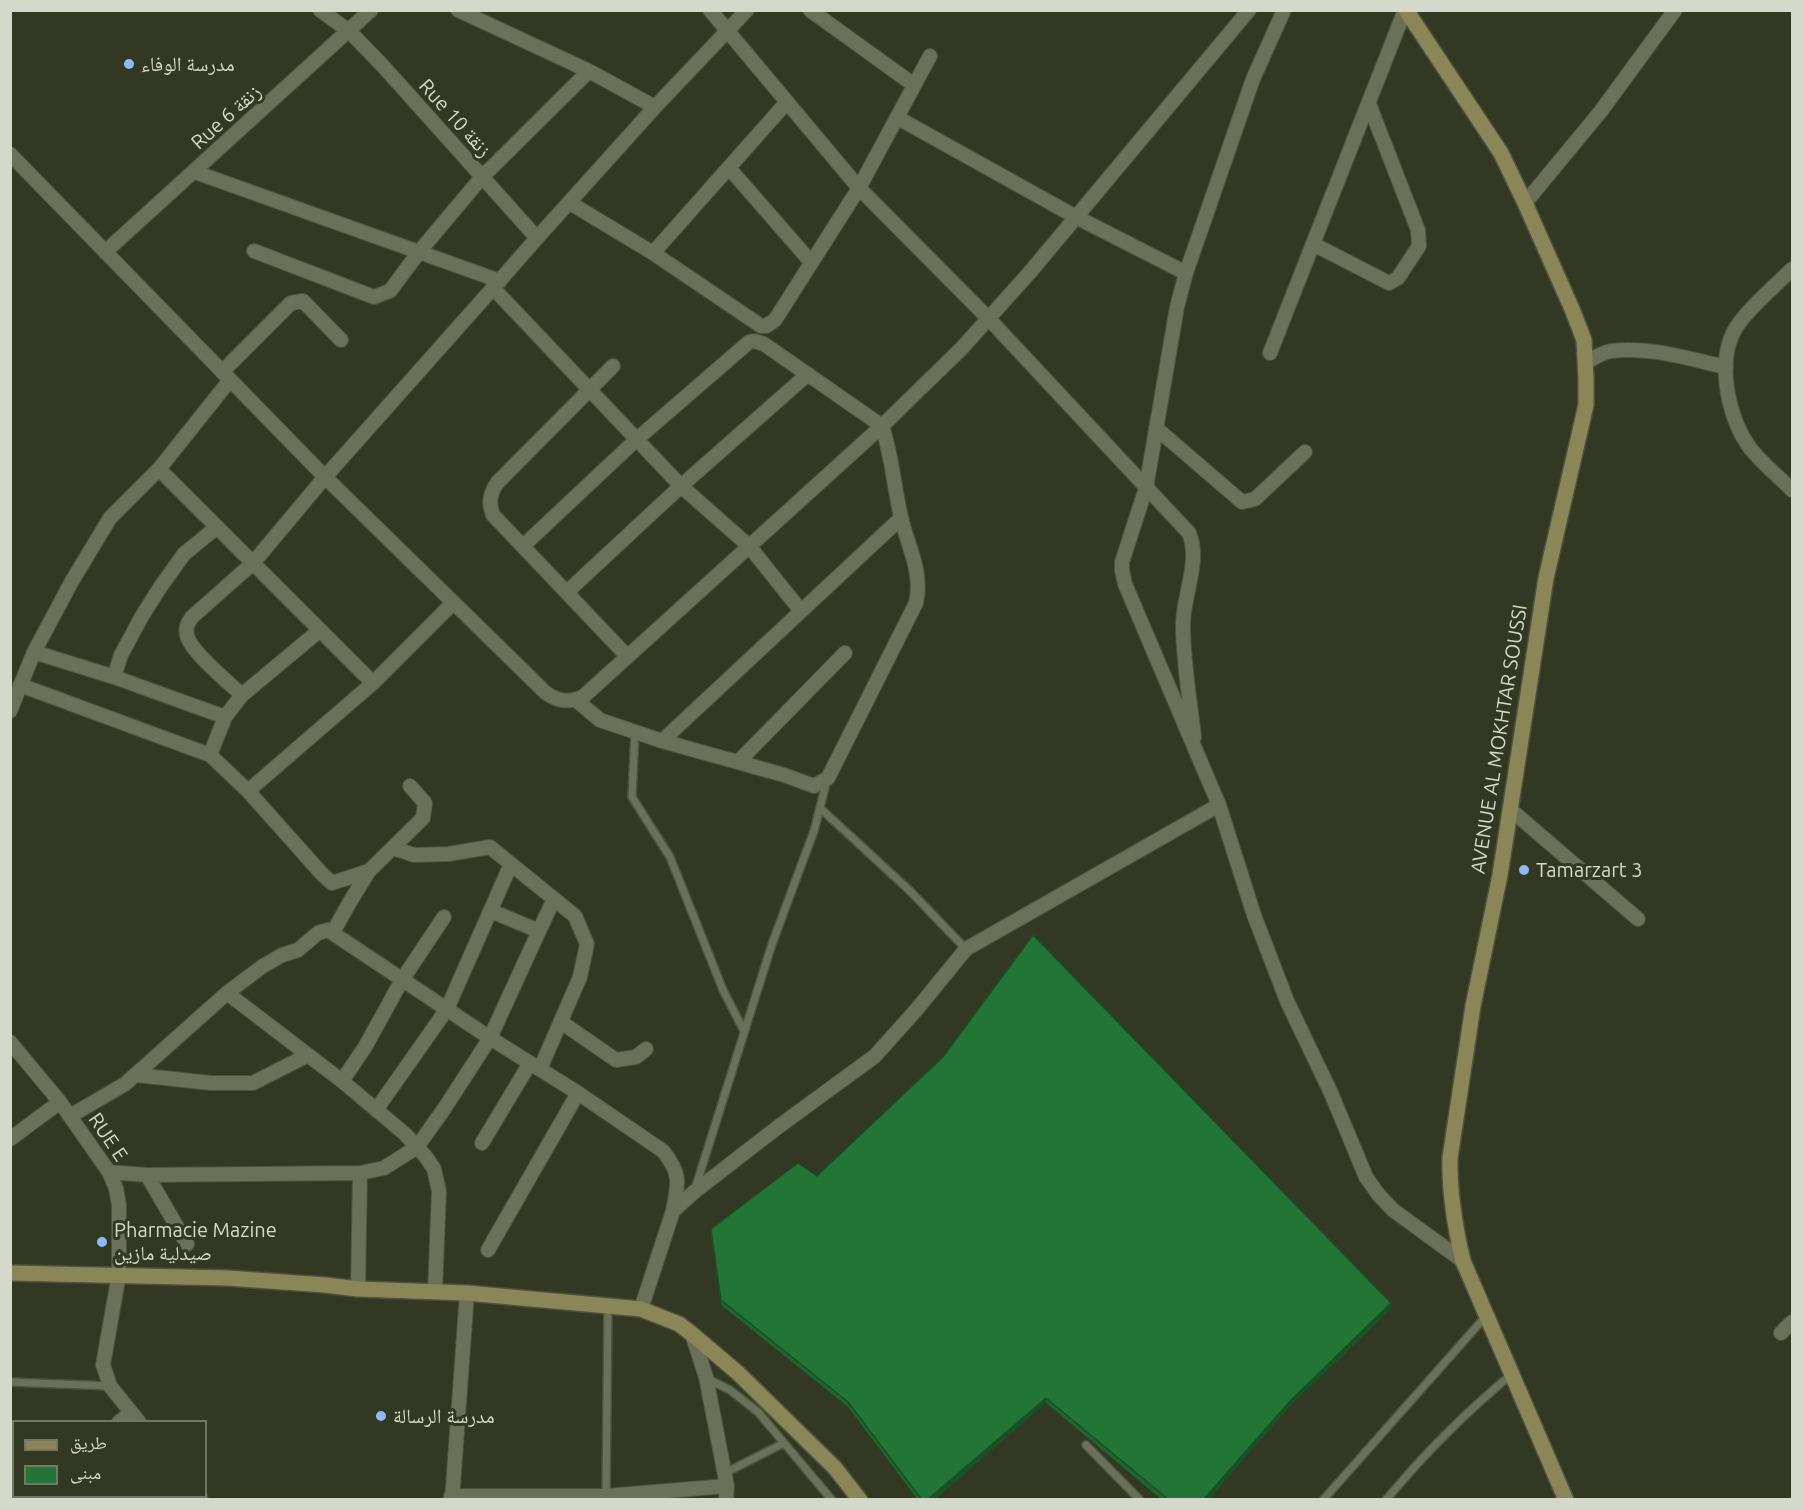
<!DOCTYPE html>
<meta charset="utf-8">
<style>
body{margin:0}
#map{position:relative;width:1803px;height:1510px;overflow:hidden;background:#323821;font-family:Ubuntu,"Noto Naskh Arabic",sans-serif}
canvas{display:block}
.frame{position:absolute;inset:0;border:12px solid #d4d9cb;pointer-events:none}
.legend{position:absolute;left:12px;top:1420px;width:195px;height:78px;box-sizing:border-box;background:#323821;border:2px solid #737865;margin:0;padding:8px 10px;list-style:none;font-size:18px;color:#d4d9cb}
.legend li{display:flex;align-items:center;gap:12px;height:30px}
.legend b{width:30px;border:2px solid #737865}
</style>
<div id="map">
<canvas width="1803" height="1510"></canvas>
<div class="frame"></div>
<ul class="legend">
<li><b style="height:8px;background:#8a8657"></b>طريق</li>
<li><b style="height:16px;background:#227437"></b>مبنى</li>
</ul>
</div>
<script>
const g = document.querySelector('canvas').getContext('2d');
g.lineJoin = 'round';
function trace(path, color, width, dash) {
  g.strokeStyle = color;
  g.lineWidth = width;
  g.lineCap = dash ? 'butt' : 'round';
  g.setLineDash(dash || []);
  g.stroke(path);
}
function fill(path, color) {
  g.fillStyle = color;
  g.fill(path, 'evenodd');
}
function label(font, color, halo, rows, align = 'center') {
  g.font = font + ' Ubuntu,"Noto Naskh Arabic",sans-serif';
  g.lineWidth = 6;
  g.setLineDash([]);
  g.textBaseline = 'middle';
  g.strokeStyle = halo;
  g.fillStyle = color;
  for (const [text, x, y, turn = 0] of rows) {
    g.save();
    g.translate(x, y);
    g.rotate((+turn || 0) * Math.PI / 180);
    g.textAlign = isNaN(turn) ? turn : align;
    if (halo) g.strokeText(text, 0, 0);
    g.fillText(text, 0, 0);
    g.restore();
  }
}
const lane = new Path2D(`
 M 635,732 L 632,797 L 670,857 L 723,990 L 744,1031
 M 820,808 L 909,890 L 966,949
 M 695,1189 L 772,944 L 814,831 L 827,780
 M 706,1378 L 730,1390 L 758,1412 L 832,1500
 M 10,1382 L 110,1386
 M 1086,1445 L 1140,1500
 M 725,1473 L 784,1443
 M 606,1496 L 608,1306
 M 1323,1500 L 1486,1316
 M 1386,1500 C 1424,1454 1466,1412 1512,1374`);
const street = new Path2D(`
 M 320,10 L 349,31 L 383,66 L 537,238 L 655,107 L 747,10
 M 458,10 L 589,71 L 655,107
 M 710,10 L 859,188 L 989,319 L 1189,533 C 1201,561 1183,595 1183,625 C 1183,662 1190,700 1194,737
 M 810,10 L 914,85
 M 1284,10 L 1253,79 L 1186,273 L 1177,307 L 1146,488 L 1122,562 L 1122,570 L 1125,584 L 1219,805 L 1254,915 L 1287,1001 L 1331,1093 L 1366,1177 L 1378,1194 L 1393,1210 L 1463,1261
 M 898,118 L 1076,217 L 1186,273
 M 10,154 L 325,477 L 546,693 C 559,702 570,703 584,696 L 882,426 L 962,348 L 1031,271 L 1249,10
 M 729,168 L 811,262
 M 195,172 L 500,281
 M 570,203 L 653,253 L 761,326 L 766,326 L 775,320 L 859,188 L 930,56
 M 1525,203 L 1601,111 L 1675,10
 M 1313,244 L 1389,283 L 1398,278 L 1419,246 L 1418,230 L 1369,104
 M 254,251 L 374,297 L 390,291 L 419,252 L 482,177 L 589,71
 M 105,252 L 371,10
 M 653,253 L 787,102
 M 1792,269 C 1776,285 1742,314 1733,333 C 1717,367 1729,419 1750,448 C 1762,463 1779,477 1792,490
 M 495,286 L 537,238
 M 1270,353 L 1405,10
 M 1585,363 C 1593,359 1602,352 1611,351 C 1649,346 1689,359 1726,367
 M 613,366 L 497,483 C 490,494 488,502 493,515 L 627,656
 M 222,372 L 291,303 L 303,301 L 341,340
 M 1156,428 L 1242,502 L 1255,499 L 1305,452
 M 159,469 L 373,683
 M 523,546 L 637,439 L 749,342 L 754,341 L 764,344 L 882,426 C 892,456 894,487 901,517 C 908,547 923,572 916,603 L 828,778 L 814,786 L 784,775 L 662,741 L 600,720 L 576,700
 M 567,592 L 681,486 L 808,374
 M 34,652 L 114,677 L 225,717
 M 114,677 L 121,655 L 142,616 L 161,586 L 184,554 L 217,527
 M 20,685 L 210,755 L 248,791 L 373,683 L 453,603
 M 242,695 C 229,683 189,650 187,635 C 185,627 188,623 192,617 L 253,563 L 325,477 L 493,288 L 681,486 L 749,546 L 801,611
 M 10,711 L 34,652 L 72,581 L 110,518 L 159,469 L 230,380
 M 662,741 L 901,518
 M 210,755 L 225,717 L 242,695 L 320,630
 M 738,762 L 845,653
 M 248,791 L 322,874 L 332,883 L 369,871
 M 1511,810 L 1638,919
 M 393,848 L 414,855 L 449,854 L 490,847 L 575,916 L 587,944 L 580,977 L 540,1069
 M 539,931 L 554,899
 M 333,932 L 351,900 L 369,871 L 423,818 L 425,803 L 410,786
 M 227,993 L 342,1081 L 405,1134 L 426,1157 L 434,1169 L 439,1191 L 435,1291
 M 561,1022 L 616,1060 L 636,1057 L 646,1049
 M 10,1042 L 60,1102 L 109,1172 L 116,1188 L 119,1205 L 119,1274 L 103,1365 L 110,1386 L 139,1422
 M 136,1075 L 211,1083 L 253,1083 L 308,1055
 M 342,1081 L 365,1047 L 402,980 L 444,917
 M 376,1110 L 447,1009 L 511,864
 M 70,1116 L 125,1084 L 227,993 L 263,966 L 282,955 L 298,950 L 318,933 L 328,930 L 490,1038 L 578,1093 L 663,1151 C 682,1175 678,1183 673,1211
 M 10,1139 L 60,1102
 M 482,1143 L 530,1063
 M 109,1172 L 147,1175 L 360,1173 L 384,1168 L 417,1147 L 444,1109 L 490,1038 L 539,931 L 491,911
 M 147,1175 L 187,1244
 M 488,1250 L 578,1093
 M 358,1289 L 360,1173
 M 641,1309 L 673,1211 L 694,1192 L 778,1127 L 875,1056 L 917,1009 L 966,949 L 1219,805
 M 1781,1333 L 1792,1322
 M 692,1334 L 706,1377 L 727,1486 L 726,1500
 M 119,1422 L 131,1413
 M 10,1487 L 14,1492
 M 199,1496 L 201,1500
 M 451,1496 L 606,1496 L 727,1486
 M 104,1500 L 108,1496
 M 452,1500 L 467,1293`);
const secondary = new Path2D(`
 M 1406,10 L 1501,153 L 1525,203 L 1572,309 L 1584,340 L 1586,379 L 1586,405 L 1546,578 L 1500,875 L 1473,1006 L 1450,1158 C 1449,1194 1455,1227 1463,1261 L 1566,1500
 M 10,1273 L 227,1278 L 325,1285 L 358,1289 L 467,1293 L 641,1309 L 679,1324 L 692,1334 L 738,1373 L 835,1468 L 860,1500`);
trace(lane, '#4e533f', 10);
trace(street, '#4e533f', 16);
trace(secondary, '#4e533f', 18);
trace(lane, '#6a7158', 7);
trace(street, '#6a7158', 14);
trace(secondary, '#8a8657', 15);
fill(new Path2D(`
 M 711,1229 L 1391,1309 L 1290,1406 L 1208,1500 L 1162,1500 L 1046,1403 L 934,1500 L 918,1500 L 848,1407 L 721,1305 L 711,1235 Z`), '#1d642f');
fill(new Path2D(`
 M 1391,1303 L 1391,1309 L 1290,1406 L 1208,1500 L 1203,1500 L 1290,1401 Z
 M 1046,1398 L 1046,1403 L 934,1500 L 927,1500 Z`), '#185126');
const building = new Path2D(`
 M 1033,935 L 1391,1303 L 1290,1401 L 1203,1500 L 1169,1500 L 1046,1398 L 927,1500 L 922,1500 L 848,1402 L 721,1300 L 711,1229 L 798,1163 L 817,1176 L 943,1057 Z`);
fill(building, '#227437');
trace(building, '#185126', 1.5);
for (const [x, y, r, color] of [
 [129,64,6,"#8bb9fc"],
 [1524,870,6,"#8bb9fc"],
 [102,1242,6,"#8bb9fc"],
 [381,1416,6,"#8bb9fc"]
]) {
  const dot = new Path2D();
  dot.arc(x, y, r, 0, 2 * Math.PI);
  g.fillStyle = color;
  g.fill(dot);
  trace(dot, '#323821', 2);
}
label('20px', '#d4d9cb', '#323821', [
 ["مدرسة الوفاء",141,64],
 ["Tamarzart 3",1536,870],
 ["Pharmacie Mazine",114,1230],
 ["صيدلية مازين",114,1253],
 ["مدرسة الرسالة",393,1416]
], 'left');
label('20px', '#d4d9cb', '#323821', [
 ["Rue 6 زنقة",226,117,-42],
 ["Rue 10 زنقة",455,118,48],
 ["AVENUE AL MOKHTAR SOUSSI",1499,739,-81],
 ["RUE E",108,1137,56]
]);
</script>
